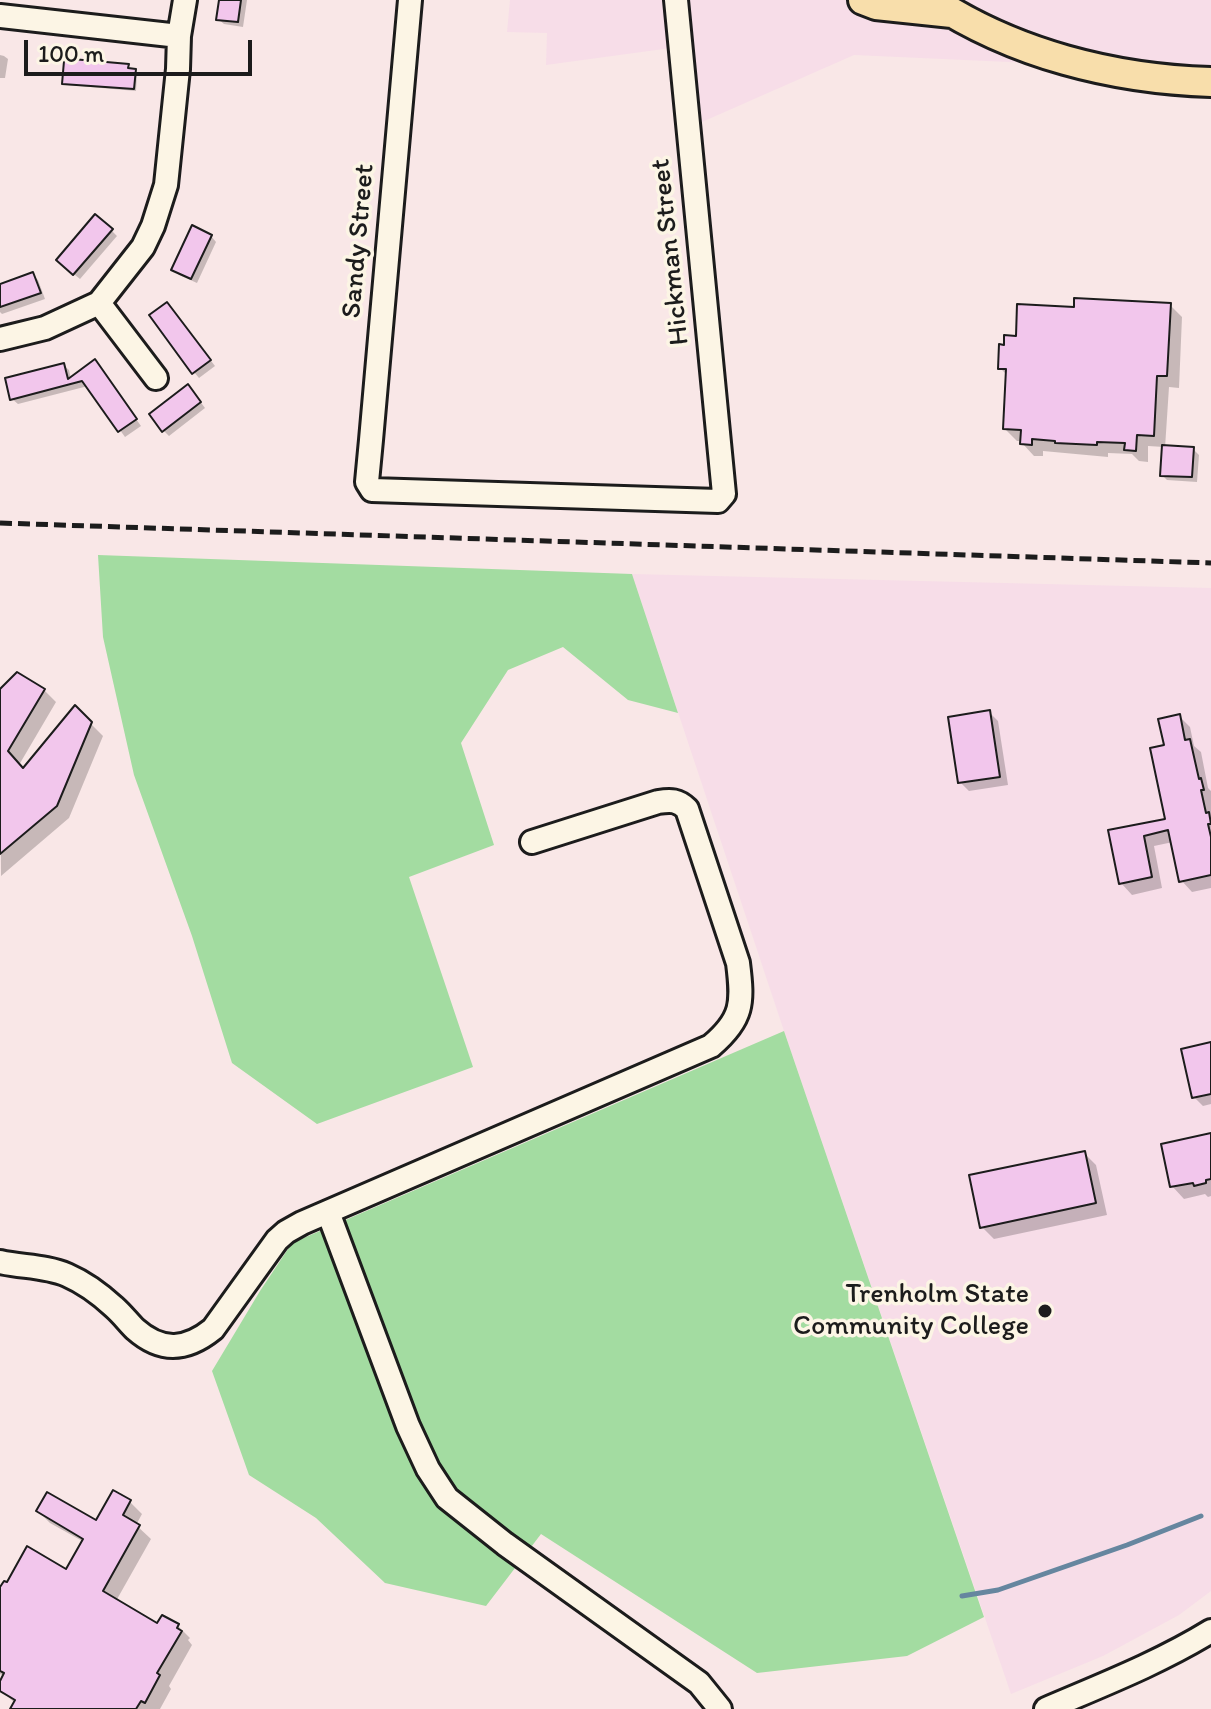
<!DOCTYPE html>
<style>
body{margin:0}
#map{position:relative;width:1211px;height:1709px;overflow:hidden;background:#f9e7e7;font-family:Itim,sans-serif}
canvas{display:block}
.scale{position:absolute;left:24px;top:40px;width:228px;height:36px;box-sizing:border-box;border:4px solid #1c1c1c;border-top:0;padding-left:10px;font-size:24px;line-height:28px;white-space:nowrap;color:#1c1c1c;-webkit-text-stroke:6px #fcf5e5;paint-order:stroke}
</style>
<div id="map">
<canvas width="1211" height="1709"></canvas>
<div class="scale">100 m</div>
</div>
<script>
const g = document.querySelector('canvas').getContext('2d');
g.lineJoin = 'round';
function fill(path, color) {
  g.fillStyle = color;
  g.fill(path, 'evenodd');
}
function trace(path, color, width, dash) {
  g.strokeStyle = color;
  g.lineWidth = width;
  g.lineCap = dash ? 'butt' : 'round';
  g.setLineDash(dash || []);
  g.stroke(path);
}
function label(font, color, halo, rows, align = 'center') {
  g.font = font + ' Itim,sans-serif';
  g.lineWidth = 7;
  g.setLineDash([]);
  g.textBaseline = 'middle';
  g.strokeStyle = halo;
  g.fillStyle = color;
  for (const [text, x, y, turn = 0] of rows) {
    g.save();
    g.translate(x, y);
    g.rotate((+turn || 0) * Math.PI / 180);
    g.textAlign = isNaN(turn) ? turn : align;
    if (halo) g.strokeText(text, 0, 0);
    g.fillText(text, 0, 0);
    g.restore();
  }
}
fill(new Path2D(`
 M 510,0 L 1211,0 L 1211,95 L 1031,63 L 854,55 L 702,122 L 693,45 L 546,65 L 547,33 L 507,32 Z
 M 632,574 L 1211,588 L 1211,1591 L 1179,1615 L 1103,1656 L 1011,1694 L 784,1031 Z`), '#f7dde8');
fill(new Path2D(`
 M 98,555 L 632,574 L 678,713 L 628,700 L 563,647 L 508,670 L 461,743 L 494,845 L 409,877 L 473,1067 L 317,1124 L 232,1063 L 192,936 L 134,775 L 103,637 Z
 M 784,1031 L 984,1617 L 907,1656 L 757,1673 L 541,1534 L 486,1606 L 385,1583 L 316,1518 L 249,1475 L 212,1371 L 260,1291 L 292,1243 Z`), '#a3dca1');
fill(new Path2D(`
 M 221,0 L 247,0 L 243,27 L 224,24 L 218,19 Z
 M 0,55 L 4,56 L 8,59 L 5,78 L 0,78 Z
 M 128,65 L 130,70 L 137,73 L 136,91 L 67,85 L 64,83 Z
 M 112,231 L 117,236 L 80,279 L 64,266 Z
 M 211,236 L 216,242 L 197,283 L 179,275 L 173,269 Z
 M 33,275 L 38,280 L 45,299 L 2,314 L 0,312 L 0,286 Z
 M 1170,305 L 1182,317 L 1179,388 L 1169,387 L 1165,448 L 1193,449 L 1199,455 L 1197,482 L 1167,480 L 1162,475 L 1164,447 L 1148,446 L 1148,462 L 1139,461 L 1132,454 L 1108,453 L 1108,457 L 1043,451 L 1043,456 L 1034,456 L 1022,443 L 1022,441 L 1017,441 L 1005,429 L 1008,376 L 1000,368 L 1018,338 L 1076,309 Z
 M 172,310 L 215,366 L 199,378 L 194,372 Z
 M 63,365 L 69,370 L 71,379 L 100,368 L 141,426 L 125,437 L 88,386 L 18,404 L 12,399 Z
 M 193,392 L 205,408 L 169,436 L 163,430 Z
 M 44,690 L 56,702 L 19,765 L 24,770 L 75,708 L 103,736 L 69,818 L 1,876 L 0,692 Z
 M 989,712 L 998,721 L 1008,785 L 969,791 L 960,782 Z
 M 1179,716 L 1190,727 L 1194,746 L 1201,752 L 1208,788 L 1211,791 L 1211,888 L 1192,892 L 1181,880 L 1173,842 L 1154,846 L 1162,888 L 1132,895 L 1121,883 L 1110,832 L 1168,820 L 1166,746 Z
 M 1211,1044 L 1211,1104 L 1203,1106 L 1194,1097 Z
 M 1211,1135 L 1211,1196 L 1208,1197 L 1205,1194 L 1184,1199 L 1172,1186 Z
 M 1084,1153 L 1096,1165 L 1107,1215 L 994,1239 L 982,1227 Z
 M 130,1502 L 142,1514 L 136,1525 L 151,1539 L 116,1601 L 158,1626 L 178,1626 L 190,1638 L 188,1640 L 192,1645 L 169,1686 L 171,1689 L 160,1709 L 12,1709 L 15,1703 L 0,1690 L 0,1685 L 5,1677 L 0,1674 L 0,1592 L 67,1572 L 84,1542 L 50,1523 L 38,1511 L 97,1523 Z`), '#0003');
trace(new Path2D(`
 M 962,1596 L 998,1590 L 1127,1545 L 1201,1516`), '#66869f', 5);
const building = new Path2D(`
 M 219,0 L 241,0 L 238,22 L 216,20 Z
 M 72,59 L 129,64 L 128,68 L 136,69 L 134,89 L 62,84 L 64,61 L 72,61 Z
 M 95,214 L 113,229 L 73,275 L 56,260 Z
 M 192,225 L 212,235 L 191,279 L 171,270 Z
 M 33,272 L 41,293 L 0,307 L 0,284 Z
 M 1074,298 L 1171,303 L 1167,376 L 1157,376 L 1154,436 L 1137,435 L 1136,451 L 1124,450 L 1125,443 L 1097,442 L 1097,445 L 1055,443 L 1055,441 L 1032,439 L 1032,445 L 1020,444 L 1021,430 L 1003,429 L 1006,369 L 998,369 L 999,344 L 1004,345 L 1004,335 L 1016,336 L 1017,304 L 1074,307 Z
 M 167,302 L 211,360 L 192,374 L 149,315 Z
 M 95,359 L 137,419 L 118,432 L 82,381 L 10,400 L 5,378 L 64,363 L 68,379 Z
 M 188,384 L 201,402 L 162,432 L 149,414 Z
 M 1162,445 L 1194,447 L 1192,477 L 1160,476 Z
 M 17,672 L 45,689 L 8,751 L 23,768 L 75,705 L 92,722 L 57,806 L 0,854 L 0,689 Z
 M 990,710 L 1000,777 L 958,783 L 948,717 Z
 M 1180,714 L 1185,740 L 1190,739 L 1199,779 L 1201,778 L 1204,790 L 1201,790 L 1206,813 L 1209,812 L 1211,824 L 1208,824 L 1211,837 L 1211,875 L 1179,882 L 1168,830 L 1144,836 L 1152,877 L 1119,884 L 1108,830 L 1165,819 L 1150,748 L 1164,745 L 1158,719 Z
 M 1211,1042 L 1211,1094 L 1192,1098 L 1181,1049 Z
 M 1211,1133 L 1211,1179 L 1206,1180 L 1206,1183 L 1194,1186 L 1193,1183 L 1170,1187 L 1161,1144 Z
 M 1085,1151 L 1096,1203 L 980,1228 L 969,1175 Z
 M 113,1490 L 131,1500 L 123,1515 L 140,1525 L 103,1591 L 157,1623 L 162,1615 L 179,1624 L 177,1628 L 182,1631 L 157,1673 L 160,1675 L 145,1703 L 141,1701 L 136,1709 L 10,1709 L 15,1700 L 0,1691 L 0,1681 L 4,1673 L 0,1671 L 0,1587 L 4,1581 L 7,1582 L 27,1546 L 66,1569 L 83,1539 L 36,1511 L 47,1492 L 96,1520 Z`);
fill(building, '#f2c6ec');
trace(building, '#1c1c1c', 2);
const minor = new Path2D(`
 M 410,0 L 371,440 L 367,482 L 372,490 L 718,501 L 724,494 L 676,0
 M 0,16 L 179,36
 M 99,303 L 156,378
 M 0,339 L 45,328 L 99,303 L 143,247 L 153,226 L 166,185 L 178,69 L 179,36 L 185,0
 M 328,1212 L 408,1426 L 428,1469 L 447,1498 L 505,1544 L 699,1683 L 720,1709
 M 0,1262 C 22,1267 46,1266 67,1275 C 83,1282 101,1295 114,1307 C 122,1314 128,1322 135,1329 C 162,1353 187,1350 213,1329 L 277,1240 L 286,1232 L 302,1223 L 711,1046 C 743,1019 743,1003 738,963 L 687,809 C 678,800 671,800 658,802 L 532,842
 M 1046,1709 C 1102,1685 1159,1663 1211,1631`);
const major = new Path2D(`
 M 863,0 L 876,5 L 952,13
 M 932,0 C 1014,54 1113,79 1211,82`);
trace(minor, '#1c1c1c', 28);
trace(major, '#1c1c1c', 34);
trace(minor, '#fcf5e5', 22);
trace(major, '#f8deab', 28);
trace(new Path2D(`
 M 0,523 L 1211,563`), '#1c1c1c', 5, [12, 6]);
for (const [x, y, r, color] of [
 [1045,1311,8,"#1c1c1c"]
]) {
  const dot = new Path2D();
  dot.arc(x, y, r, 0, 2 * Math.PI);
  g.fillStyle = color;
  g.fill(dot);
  trace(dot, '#fcf5e5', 3);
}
label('28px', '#1c1c1c', '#fcf5e5', [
 ["Sandy Street",359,241,-85],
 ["Hickman Street",671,252,-96]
]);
label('28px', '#1c1c1c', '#fcf5e5', [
 ["Trenholm State",1029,1295],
 ["Community College",1029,1327]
], 'right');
</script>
